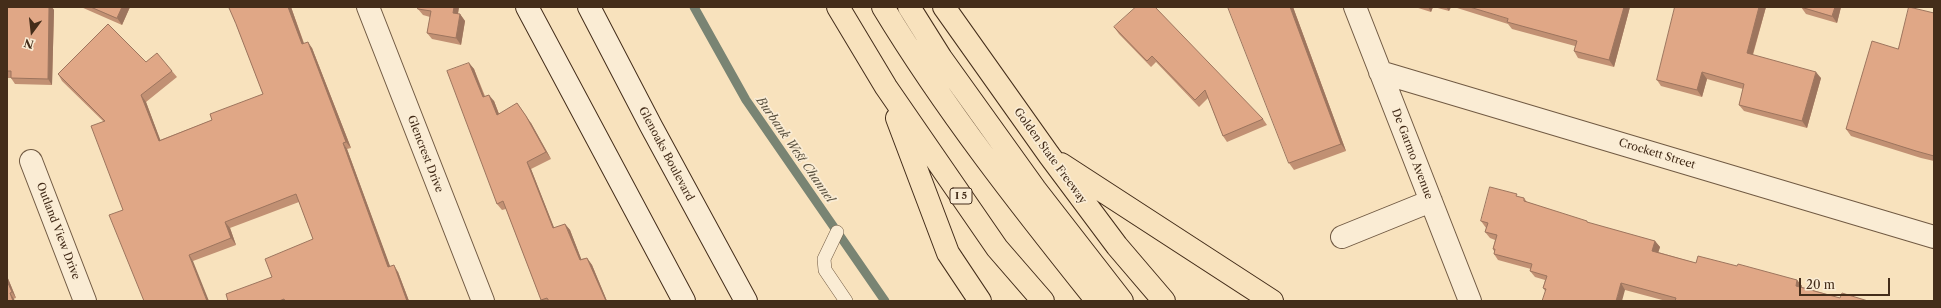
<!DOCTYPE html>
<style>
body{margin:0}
#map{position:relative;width:1941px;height:308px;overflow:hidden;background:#f8e2bd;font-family:"Libre Caslon Text",serif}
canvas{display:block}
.frame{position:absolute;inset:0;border:8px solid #442d1a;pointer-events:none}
.north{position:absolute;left:12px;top:12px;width:40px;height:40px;-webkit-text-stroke:3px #faecd4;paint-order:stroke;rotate:195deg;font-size:11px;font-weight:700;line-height:16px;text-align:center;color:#442d1a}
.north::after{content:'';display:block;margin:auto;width:14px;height:18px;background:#442d1a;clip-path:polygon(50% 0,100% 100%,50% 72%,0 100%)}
.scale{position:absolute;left:1799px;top:278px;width:91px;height:18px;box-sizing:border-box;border:2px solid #442d1a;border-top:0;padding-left:5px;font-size:12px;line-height:14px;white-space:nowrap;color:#442d1a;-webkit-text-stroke:3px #faecd4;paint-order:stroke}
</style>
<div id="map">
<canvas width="1941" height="308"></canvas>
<div class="frame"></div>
<div class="north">N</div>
<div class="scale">20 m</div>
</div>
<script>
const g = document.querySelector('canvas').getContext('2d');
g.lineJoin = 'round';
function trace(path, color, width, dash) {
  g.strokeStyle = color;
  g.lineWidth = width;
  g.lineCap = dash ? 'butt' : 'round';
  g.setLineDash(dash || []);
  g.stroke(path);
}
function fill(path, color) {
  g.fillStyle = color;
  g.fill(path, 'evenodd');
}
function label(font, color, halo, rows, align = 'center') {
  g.font = font + ' "Libre Caslon Text",serif';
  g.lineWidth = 3.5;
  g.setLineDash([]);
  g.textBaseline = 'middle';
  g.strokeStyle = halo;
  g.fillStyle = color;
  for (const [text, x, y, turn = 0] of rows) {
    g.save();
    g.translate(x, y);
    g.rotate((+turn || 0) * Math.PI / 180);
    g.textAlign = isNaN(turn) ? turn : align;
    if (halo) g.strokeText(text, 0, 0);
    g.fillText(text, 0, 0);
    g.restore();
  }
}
trace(new Path2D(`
 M 694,7 L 746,100 L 885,301`), '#798473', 9);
const service = new Path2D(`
 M 837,232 L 824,259 L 825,270 L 846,301`);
const minor = new Path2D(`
 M 368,7 L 483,301
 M 1355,7 L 1470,301
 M 1380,72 L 1934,237
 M 31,161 L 85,301
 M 1342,237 L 1431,201`);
const secondary = new Path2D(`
 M 527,7 L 684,301
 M 589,7 L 651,126 L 746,301`);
const motorway = new Path2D(`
 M 838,7 L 886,87 L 997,248 L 1043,301
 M 883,7 C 946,111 1021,206 1097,301
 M 909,7 L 941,58 L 1035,189 L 1122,301
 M 944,7 L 1049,155 L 1117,246 L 1164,301
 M 897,118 L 948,253 L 980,301
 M 1061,164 L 1272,301`);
trace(service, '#715a43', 14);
trace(minor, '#715a43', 24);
trace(secondary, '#442d1a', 24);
trace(motorway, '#442d1a', 24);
trace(service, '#faecd4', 13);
trace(minor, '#faecd4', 22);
trace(secondary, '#faecd4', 22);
trace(motorway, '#f8e2bd', 22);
fill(new Path2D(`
 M 7,7 L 52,7 L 54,10 L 52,85 L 15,84 L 11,78 L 7,78 Z
 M 81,7 L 130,7 L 122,25 Z
 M 229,7 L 291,7 L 304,43 L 312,48 L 351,148 L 347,149 L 390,267 L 398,272 L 409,301 L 228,301 L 272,277 L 313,239 L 299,202 L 230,228 L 236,245 L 193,261 L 123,210 L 104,122 L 62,81 L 58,74 L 146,62 L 172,71 L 177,77 L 146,102 L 160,140 L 212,120 L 263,94 L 236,24 Z
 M 418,7 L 459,7 L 458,14 L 460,14 L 465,21 L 461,45 L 432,39 L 427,33 L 430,17 L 423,15 L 418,9 Z
 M 1293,7 L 1346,151 L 1294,170 L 1289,163 Z
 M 1415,7 L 1433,7 L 1431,12 Z
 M 1434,7 L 1451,7 L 1449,11 Z
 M 1454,7 L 1630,7 L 1614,67 L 1578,58 L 1574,51 L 1575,46 L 1512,29 L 1508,24 Z
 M 1675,7 L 1766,7 L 1753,55 L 1821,78 L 1807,128 L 1744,111 L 1739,105 L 1743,89 L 1707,79 L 1702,97 L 1661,86 L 1657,80 Z
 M 1801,7 L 1841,7 L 1837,23 L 1806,14 Z
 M 1934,13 L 1934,161 L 1921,158 L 1851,136 L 1846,129 L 1898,49 Z
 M 1114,27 L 1263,119 L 1267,125 L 1227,142 L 1223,136 L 1208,98 L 1199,107 L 1156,62 L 1151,67 L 1119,34 Z
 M 469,63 L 474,69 L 485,96 L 494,101 L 499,114 L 531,123 L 551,159 L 531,169 L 554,228 L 565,224 L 570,230 L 581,259 L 587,258 L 592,265 L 607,301 L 542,301 L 541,300 L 506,209 L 502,210 L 497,204 Z
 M 1519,197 L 1524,198 L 1527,202 L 1589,223 L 1655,241 L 1660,247 L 1658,252 L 1696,263 L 1737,266 L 1797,280 L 1802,286 L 1802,287 L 1840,298 L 1868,301 L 1666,301 L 1625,290 L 1545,291 L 1543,288 L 1545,280 L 1535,277 L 1530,271 L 1531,269 L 1498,260 L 1494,254 L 1494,251 L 1493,249 L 1495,240 L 1490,238 L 1485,232 L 1486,228 L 1481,221 Z
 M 7,276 L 16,298 L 7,301 Z`), '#c19073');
fill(new Path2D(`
 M 49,7 L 52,7 L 54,10 L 52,85 L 48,79 Z
 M 122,7 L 130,7 L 122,25 L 117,18 Z
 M 288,7 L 291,7 L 306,50 L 302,44 Z
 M 454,7 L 459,7 L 457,19 L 453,13 Z
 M 1290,7 L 1293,7 L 1346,151 L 1341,144 Z
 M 1428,7 L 1433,7 L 1431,12 Z
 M 1446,7 L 1451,7 L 1449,11 Z
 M 1624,7 L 1630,7 L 1614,67 L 1609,60 Z
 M 1759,7 L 1766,7 L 1751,60 L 1747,53 Z
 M 1835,7 L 1841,7 L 1837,23 L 1832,16 Z
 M 460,14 L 465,21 L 461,45 L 456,38 Z
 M 308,42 L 312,48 L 351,148 L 346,142 Z
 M 469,63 L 474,69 L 487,104 L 483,97 Z
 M 1702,72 L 1707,79 L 1702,97 L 1697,90 Z
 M 1816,72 L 1821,78 L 1807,128 L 1802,121 Z
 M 141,95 L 146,102 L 163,147 L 159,141 Z
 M 489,95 L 494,101 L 502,122 L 497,115 Z
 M 517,103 L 531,123 L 551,159 L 546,152 Z
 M 343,143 L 347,149 L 393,274 L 388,267 Z
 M 527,162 L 531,169 L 557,235 L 553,228 Z
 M 225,222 L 230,228 L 236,245 L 231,238 Z
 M 565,224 L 570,230 L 584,266 L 580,260 Z
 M 1655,241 L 1660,247 L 1657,257 L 1652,251 Z
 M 189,255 L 193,261 L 209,301 L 207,301 Z
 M 587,258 L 592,265 L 607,301 L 606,301 Z
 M 394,265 L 398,272 L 409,301 L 407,301 Z
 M 7,276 L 16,298 L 12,292 L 7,281 Z
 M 1797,280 L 1802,286 L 1800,292 L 1796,286 Z
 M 1621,283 L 1625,290 L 1622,301 L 1616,301 Z
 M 10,293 L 14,299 L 15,301 L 13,301 Z`), '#9d755e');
const building = new Path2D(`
 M 7,7 L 49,7 L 48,79 L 11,78 L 11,71 L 7,71 Z
 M 91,7 L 122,7 L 117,18 Z
 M 229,7 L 288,7 L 302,44 L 308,42 L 346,142 L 343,143 L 388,267 L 394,265 L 407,301 L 285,301 L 284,299 L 279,301 L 228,301 L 226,294 L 272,277 L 265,259 L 313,239 L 296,194 L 225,222 L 231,238 L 189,255 L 207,301 L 144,301 L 109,215 L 123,210 L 91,126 L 105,121 L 58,74 L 108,24 L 146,62 L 157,53 L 172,71 L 141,95 L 159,141 L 212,120 L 210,114 L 263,94 L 236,24 Z
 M 418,7 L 454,7 L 453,13 L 460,14 L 456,38 L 427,33 L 431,11 L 418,9 Z
 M 1136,7 L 1155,7 L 1263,119 L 1223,136 L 1205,90 L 1195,100 L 1152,56 L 1147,61 L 1114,27 Z
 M 1228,7 L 1290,7 L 1341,144 L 1289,163 Z
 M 1470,7 L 1624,7 L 1609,60 L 1574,51 L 1577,41 L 1507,22 L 1508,19 Z
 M 1675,7 L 1759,7 L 1747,53 L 1816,72 L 1802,121 L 1739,105 L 1744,84 L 1702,72 L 1697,90 L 1657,80 Z
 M 1801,7 L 1835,7 L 1832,16 Z
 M 1909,7 L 1934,13 L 1934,156 L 1916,151 L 1846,129 L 1872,41 L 1898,49 Z
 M 469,63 L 483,97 L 489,95 L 497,115 L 517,103 L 526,116 L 546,152 L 527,162 L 553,228 L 565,224 L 580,260 L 587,258 L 606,301 L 549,301 L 547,298 L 541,300 L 503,201 L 497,204 L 447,71 Z
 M 1490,187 L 1517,194 L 1516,196 L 1524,198 L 1524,201 L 1587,221 L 1587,222 L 1655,241 L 1652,251 L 1696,263 L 1698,256 L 1737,266 L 1738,264 L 1797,280 L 1796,286 L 1840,298 L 1842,293 L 1868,301 L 1675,301 L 1676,298 L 1621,283 L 1616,301 L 1542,301 L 1546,289 L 1543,288 L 1547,276 L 1530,271 L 1532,264 L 1494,254 L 1495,249 L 1493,249 L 1497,235 L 1485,232 L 1488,223 L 1481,221 Z
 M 7,281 L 12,292 L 10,293 L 13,301 L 7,301 Z`);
fill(building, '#e0a786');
trace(building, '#9d755e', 1);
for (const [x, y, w] of [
 [961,196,22]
]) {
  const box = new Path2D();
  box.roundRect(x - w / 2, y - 8, w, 16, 3);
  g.fillStyle = '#faecd4';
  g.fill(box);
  trace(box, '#442d1a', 1);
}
label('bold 10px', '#442d1a', null, [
 ["I 5",961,196]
]);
label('11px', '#442d1a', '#faecd4', [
 ["Glencrest Drive",425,154,69],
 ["Glenoaks Boulevard",666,154,62],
 ["De Garmo Avenue",1412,154,69],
 ["Crockett Street",1657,154,17],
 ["Golden State Freeway",1050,156,54],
 ["Outland View Drive",58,231,69]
]);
label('italic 12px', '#5a513f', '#faecd4', [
 ["Burbank West Channel",795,150,55]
]);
</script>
